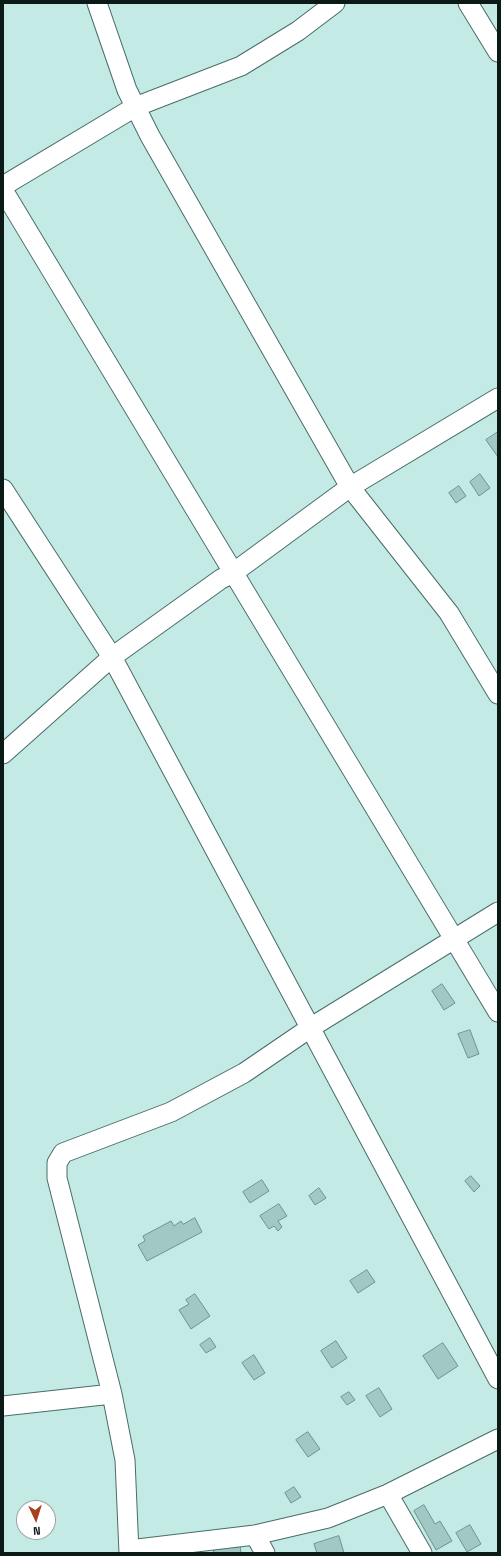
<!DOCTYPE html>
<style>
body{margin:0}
#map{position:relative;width:501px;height:1556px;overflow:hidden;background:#c3eae5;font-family:"Space Grotesk",sans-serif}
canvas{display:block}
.frame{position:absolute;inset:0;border:4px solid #0b1917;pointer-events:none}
.north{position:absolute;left:16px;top:1500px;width:40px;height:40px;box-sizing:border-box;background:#fff;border:1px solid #9da3a2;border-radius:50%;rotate:176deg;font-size:11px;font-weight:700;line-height:16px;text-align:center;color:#0b1917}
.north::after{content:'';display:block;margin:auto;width:14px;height:18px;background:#a73f20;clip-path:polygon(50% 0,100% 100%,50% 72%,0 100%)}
</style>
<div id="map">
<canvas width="501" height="1556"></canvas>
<div class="frame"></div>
<div class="north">N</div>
</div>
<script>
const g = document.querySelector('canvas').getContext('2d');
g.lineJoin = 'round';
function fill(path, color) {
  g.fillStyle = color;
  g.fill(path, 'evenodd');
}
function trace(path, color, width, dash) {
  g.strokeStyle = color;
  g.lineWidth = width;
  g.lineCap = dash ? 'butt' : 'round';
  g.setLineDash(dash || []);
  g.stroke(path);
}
const building = new Path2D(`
 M 498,432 L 498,457 L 486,440 Z
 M 480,474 L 490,488 L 479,496 L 470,482 Z
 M 459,486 L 466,496 L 456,503 L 449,493 Z
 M 442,984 L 455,1003 L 444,1010 L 432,991 Z
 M 470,1030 L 479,1054 L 468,1058 L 458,1034 Z
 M 471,1176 L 480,1186 L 474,1192 L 465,1181 Z
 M 262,1180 L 269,1191 L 250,1203 L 243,1192 Z
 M 319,1188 L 326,1198 L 315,1205 L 309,1196 Z
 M 279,1204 L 287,1216 L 278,1221 L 282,1227 L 278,1231 L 274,1226 L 269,1229 L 260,1216 Z
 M 195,1218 L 202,1232 L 147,1261 L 138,1245 L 145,1241 L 143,1236 L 171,1221 L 174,1226 L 181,1221 L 183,1224 Z
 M 367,1270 L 375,1282 L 358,1293 L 350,1281 Z
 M 195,1294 L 210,1316 L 191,1329 L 179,1310 L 189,1304 L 186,1300 Z
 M 210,1338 L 216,1347 L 206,1353 L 200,1345 Z
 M 336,1341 L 347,1358 L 332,1368 L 321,1351 Z
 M 443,1343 L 458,1366 L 438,1379 L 423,1356 Z
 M 254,1355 L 265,1373 L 254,1380 L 242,1363 Z
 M 379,1388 L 392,1409 L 380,1417 L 366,1396 Z
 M 349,1392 L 355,1400 L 347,1405 L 341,1397 Z
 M 308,1432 L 320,1449 L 308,1457 L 296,1440 Z
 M 294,1487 L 301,1497 L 291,1503 L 285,1493 Z
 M 424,1505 L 435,1524 L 440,1521 L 452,1541 L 436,1550 L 414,1511 Z
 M 470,1525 L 481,1544 L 467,1552 L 456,1533 Z
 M 339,1536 L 344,1553 L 317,1553 L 314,1544 Z
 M 240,1545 L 241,1553 L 214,1553 L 213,1550 Z`);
fill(building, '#a2c8c4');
trace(building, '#6e938e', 1);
const minor = new Path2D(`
 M 97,3 L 127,90 L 150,136 L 350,487 L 498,398
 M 468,3 L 498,52
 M 3,186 L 135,107 L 241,66 L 298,31 L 335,3
 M 3,190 L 498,1012
 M 3,489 L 112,657 L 498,1379
 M 3,754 L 112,657 L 221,579 L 233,573 L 350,487 L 449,613 L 498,694
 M 3,1406 L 112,1394
 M 388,1494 L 422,1553
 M 255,1535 L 265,1553
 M 129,1550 L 255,1535 L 328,1518 L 388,1494 L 498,1439
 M 129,1553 L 125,1460 L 112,1394 L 57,1178 L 57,1163 L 63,1153 L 171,1112 L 244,1073 L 310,1028 L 498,912`);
trace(minor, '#496d69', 21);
trace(minor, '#fff', 19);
</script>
